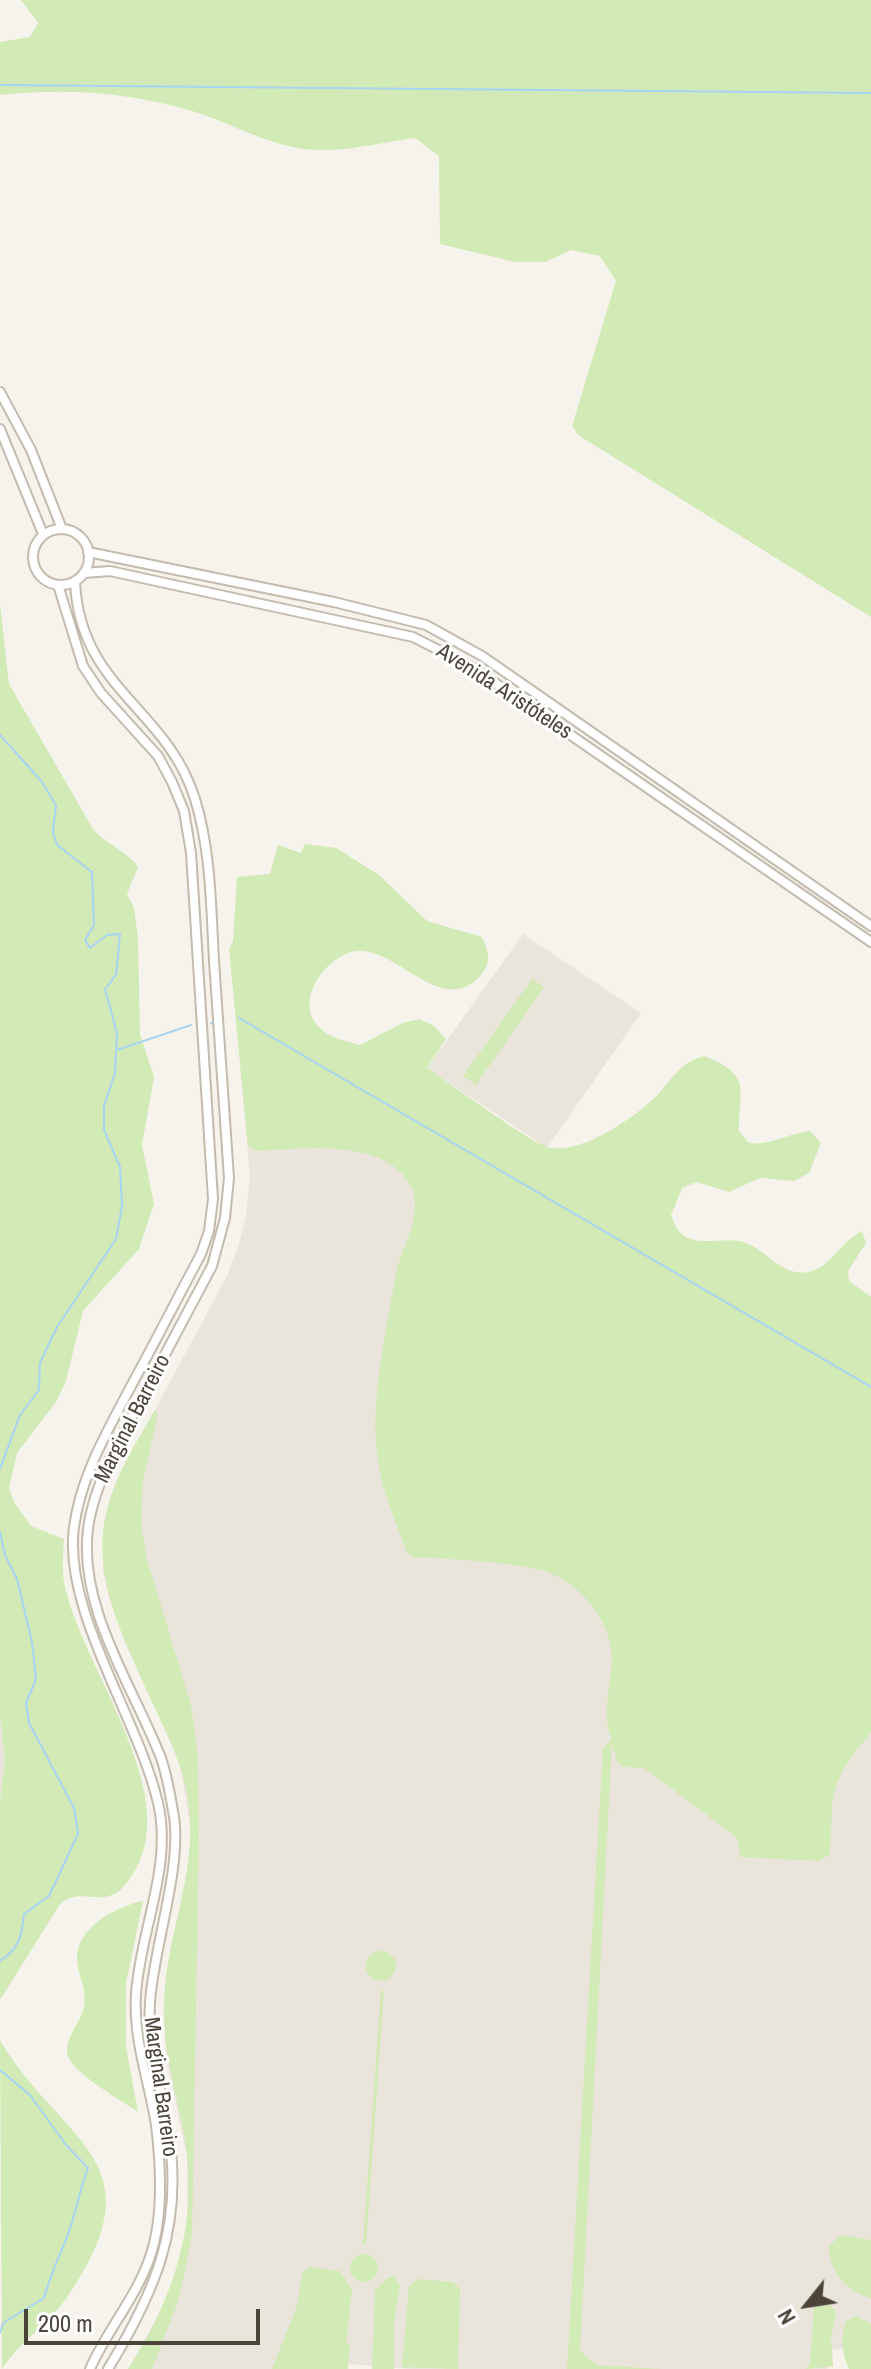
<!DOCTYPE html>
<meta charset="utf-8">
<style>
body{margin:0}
#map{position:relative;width:871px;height:2369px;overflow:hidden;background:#f6f3ec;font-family:"Archivo Narrow",sans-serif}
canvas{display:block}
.north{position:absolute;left:767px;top:2265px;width:80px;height:80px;-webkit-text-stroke:6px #fff;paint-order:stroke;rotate:240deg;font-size:22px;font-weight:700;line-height:32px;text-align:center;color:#4b4439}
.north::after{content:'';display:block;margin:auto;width:28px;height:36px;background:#4b4439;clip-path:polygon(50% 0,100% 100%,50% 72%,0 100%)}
.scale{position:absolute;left:24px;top:2309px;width:236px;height:36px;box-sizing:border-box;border:4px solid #4b4439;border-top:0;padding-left:10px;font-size:24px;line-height:28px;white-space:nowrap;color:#4b4439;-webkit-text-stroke:6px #fff;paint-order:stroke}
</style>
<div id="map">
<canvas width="871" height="2369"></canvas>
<div class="north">N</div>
<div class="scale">200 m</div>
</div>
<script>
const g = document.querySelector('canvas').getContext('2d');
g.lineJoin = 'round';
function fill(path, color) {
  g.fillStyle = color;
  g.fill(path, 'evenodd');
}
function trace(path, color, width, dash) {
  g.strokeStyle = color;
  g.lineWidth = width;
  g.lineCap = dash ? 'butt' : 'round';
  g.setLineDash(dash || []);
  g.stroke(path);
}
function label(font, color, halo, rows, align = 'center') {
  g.font = font + ' "Archivo Narrow",sans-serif';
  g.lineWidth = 6;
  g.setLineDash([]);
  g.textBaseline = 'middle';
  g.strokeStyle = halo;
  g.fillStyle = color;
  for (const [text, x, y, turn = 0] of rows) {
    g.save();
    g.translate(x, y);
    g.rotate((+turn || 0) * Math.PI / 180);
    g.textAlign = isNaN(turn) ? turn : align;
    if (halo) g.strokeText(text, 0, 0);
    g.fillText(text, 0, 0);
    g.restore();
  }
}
fill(new Path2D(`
 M 523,934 L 641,1013 L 547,1148 L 427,1068 Z
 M 240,1068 L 871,1352 L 871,2338 L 855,2347 L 832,2350 L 833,2366 L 826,2369 L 411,2369 L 349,2364 L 341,2369 L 128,2369 L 163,2309 L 175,2276 L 187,2226 L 187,2157 L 167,2062 L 164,2003 L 171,1945 L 188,1876 L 191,1830 L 180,1765 L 109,1598 L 103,1571 L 103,1531 L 116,1482 L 227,1276 L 238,1247 L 246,1217 L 250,1175 Z
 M 0,1717 L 5,1762 L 0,1800 Z`), '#eae5da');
fill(new Path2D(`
 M 21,0 L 871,0 L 871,617 L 578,435 L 572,426 L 616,281 L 600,256 L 571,250 L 545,262 L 515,262 L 440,244 L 439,156 L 415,138 C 376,143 333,156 293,147 C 257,140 224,120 189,110 C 126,92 65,88 0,95 L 0,42 L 30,37 L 38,23 Z
 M 0,604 L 9,684 L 93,829 C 106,845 125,849 138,867 L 127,894 L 134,908 L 138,938 L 140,1034 L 154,1077 L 142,1145 L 154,1204 L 139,1249 L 83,1311 L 66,1381 L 56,1402 L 17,1453 L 9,1488 L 14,1502 L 31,1526 L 64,1539 C 63,1554 62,1568 64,1582 C 80,1669 196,1805 124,1886 C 103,1910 82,1885 60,1904 L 0,2000 L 0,1800 L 5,1762 L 0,1717 Z
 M 305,844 L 336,848 L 379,875 L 427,921 L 482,937 C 489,952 492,963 480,976 C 440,1020 393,940 351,952 C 322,961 293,1004 321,1029 C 331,1039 347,1041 360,1045 L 403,1023 L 419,1019 L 434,1026 L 446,1039 L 427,1068 C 447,1081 536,1147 551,1148 C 583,1152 627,1122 650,1102 C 670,1085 676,1063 704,1056 C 753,1075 739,1090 739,1131 L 749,1143 C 771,1146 788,1133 810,1131 L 821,1143 L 809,1173 L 794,1181 L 760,1178 L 729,1192 L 697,1182 L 682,1188 L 671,1215 C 674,1224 678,1234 688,1238 C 707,1246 730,1235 749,1244 C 770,1254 787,1281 815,1270 C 832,1263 842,1241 862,1231 L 866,1243 L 848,1271 L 849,1281 L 871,1297 L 871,1733 C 853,1753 835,1777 832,1805 C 831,1821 832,1839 829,1855 L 819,1861 L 740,1857 L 738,1841 L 732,1834 L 644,1768 L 624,1767 L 618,1763 L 612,1744 L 580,2351 L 597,2365 L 661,2369 L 567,2369 L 603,1748 L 612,1740 C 599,1710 615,1680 611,1649 C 607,1617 578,1582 547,1572 C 511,1561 450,1559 412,1557 L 407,1553 C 398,1526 385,1500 380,1472 C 367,1411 385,1340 395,1278 C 400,1246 429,1211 407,1180 C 378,1138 300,1149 257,1151 L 248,1147 L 229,949 L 233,941 L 237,877 L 270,874 L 278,845 L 301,853 Z
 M 532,979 L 544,987 L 476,1085 L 463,1076 Z
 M 155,1410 L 158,1414 L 143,1480 L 141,1525 L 147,1559 L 191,1705 L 198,1757 L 199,1839 L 192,2236 L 179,2299 L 152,2369 L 128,2369 C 173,2299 199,2224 185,2140 C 177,2093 162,2052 164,2003 C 166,1931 201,1867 187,1794 C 181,1761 167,1734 153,1704 C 124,1638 85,1570 111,1496 C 121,1466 139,1438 155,1410 Z
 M 143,1901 L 126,1983 L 126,2047 L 138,2112 C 121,2100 77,2076 69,2058 C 61,2040 81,2024 84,2007 C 88,1990 77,1974 77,1958 C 77,1927 117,1906 143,1901 Z
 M366 1966a15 15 0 1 1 30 0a15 15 0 1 1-30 0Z
 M 381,1990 L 384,1991 L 366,2245 L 363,2244 Z
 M 0,2040 C 60,2143 162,2159 68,2296 C 49,2324 20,2341 2,2369 Z
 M 841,2235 L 871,2240 L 871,2298 C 846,2291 829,2272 829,2246 Z
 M350 2268a14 14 0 1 1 28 0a14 14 0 1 1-28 0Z
 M 310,2267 L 340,2271 L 352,2290 L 346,2344 L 350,2343 L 348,2369 L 272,2369 L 297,2306 L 302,2273 Z
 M 394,2276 L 400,2285 L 394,2324 L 394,2369 L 372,2369 L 375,2291 L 387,2278 Z
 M 418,2279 L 453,2282 L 460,2289 L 458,2369 L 402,2367 L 409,2286 Z
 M 826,2301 L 836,2312 L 831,2340 L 833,2366 L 806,2369 L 810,2363 L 814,2307 Z
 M 857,2316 L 871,2324 L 871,2369 L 849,2369 C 842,2354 840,2337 846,2321 Z`), '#d2eab5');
trace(new Path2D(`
 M 0,85 L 871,93
 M 0,735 L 42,782 L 56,805 L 53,832 L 57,845 L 92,872 L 94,925 L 85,940 L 90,948 L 107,935 L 120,934 L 116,975 L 105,989 L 117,1033 L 115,1073 L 104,1106 L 104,1130 L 120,1167 L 122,1206 L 116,1239 L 57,1327 L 40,1363 L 39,1390 L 20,1415 L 0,1469
 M 239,1018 L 871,1387
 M 211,1023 L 214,1024
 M 117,1050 L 191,1025
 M 0,1532 L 5,1555 L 17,1579 L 32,1642 L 36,1679 L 26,1703 L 29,1723 L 74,1808 L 78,1834 L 49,1896 L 24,1914 C 22,1936 19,1949 0,1961
 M 0,2070 L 30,2095 L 66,2145 L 88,2168 C 79,2190 76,2215 67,2237 C 59,2257 50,2276 44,2298 L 3,2323 L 0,2333`), '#a9d4f2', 2);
const tertiary = new Path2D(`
 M 0,392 L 31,450 L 62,529
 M 0,429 L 43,534
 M33 557a28 28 0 1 1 56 0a28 28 0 1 1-56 0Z
 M 88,552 L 334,602 L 426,625 L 482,656 L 871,926
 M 84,573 L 110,571 L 413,637 L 472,667 L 871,942
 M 75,581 C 79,688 167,708 195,799 C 211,851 211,906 214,961 C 219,1033 224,1106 229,1178 L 225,1218 L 212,1266 L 109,1460 C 100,1483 91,1505 88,1529 C 78,1608 134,1688 161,1758 C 167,1775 170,1794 173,1811 C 184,1863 153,1948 150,2003 C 147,2048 162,2091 169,2135 C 183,2227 155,2292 108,2369
 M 58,585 L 83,666 L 101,693 L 158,756 L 172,782 L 184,811 L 191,853 L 213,1199 L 209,1231 L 201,1254 C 177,1299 154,1344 130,1388 C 106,1434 81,1476 74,1527 C 63,1612 138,1717 158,1803 C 173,1866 140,1931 136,1994 C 133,2040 149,2081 156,2125 C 161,2166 164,2217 150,2257 C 136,2298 107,2330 90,2369`);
trace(tertiary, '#c2bbae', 12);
trace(tertiary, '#fff', 8);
label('22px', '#4b4439', '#fff', [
 ["Avenida Aristóteles",504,692,33],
 ["Marginal Barreiro",133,1419,-63],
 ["Marginal Barreiro",160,2087,82]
]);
</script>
